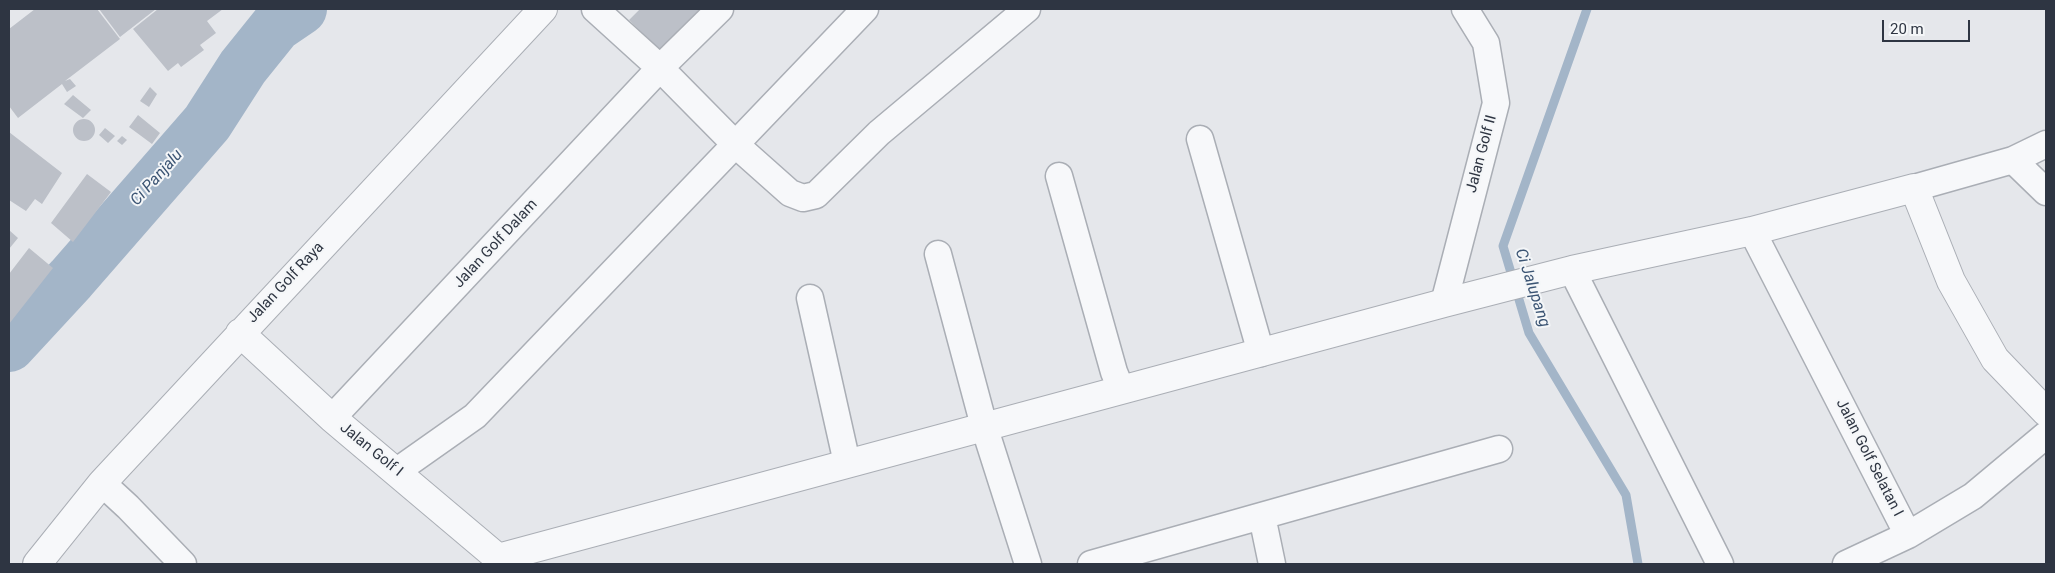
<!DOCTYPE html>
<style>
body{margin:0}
#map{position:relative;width:2055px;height:573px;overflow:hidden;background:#e5e7eb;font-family:Roboto,sans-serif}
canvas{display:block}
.frame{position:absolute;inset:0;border:10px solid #2e3542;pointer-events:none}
.scale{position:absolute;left:1882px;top:20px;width:88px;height:22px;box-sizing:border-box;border:2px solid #2e3542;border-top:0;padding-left:6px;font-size:15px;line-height:18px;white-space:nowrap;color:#2e3542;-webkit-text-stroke:4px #f4f6f8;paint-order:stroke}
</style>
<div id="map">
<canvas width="2055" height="573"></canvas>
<div class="frame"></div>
<div class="scale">20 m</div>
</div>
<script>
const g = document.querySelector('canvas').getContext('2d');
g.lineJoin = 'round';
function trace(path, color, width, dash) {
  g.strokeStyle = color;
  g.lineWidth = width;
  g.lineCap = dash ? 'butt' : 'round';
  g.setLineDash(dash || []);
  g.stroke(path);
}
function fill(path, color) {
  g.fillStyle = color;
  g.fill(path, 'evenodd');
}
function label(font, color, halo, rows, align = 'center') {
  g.font = font + ' Roboto,sans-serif';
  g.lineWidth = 4;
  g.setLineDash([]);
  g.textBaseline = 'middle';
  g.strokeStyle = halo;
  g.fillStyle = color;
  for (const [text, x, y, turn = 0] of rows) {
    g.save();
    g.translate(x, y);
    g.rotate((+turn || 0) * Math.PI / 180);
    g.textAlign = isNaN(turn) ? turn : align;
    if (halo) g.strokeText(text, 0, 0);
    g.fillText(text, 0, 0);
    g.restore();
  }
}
trace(new Path2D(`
 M 1587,9 L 1503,246 L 1529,333 L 1626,495 L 1638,564`), '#a3b5c8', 9);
trace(new Path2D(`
 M 9,346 L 71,279 L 207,123 L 243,67 L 276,26 L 301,9`), '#a3b5c8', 52);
fill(new Path2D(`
 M 35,9 L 97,9 L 120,39 L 65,81 L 70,79 L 76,86 L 67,92 L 62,84 L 18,118 L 9,106 L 9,29 Z
 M 99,9 L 156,9 L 120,37 Z
 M 158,9 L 223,9 L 207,21 L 216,33 L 200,45 L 204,50 L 181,67 L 178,63 L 168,71 L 133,29 Z
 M 640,9 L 700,9 L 660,50 L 629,20 Z
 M 150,87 L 157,94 L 149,107 L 140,101 Z
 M 73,95 L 91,110 L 83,118 L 64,104 Z
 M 138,115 L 160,133 L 152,144 L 129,127 Z
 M73 130a11 11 0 1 1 22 0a11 11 0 1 1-22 0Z
 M 105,128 L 115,136 L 108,143 L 99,135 Z
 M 9,132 L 62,173 L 42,204 L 35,199 L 26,211 L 9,200 Z
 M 122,136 L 127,140 L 122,145 L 117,141 Z
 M 87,174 L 111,192 L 73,242 L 51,223 Z
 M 9,230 L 18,238 L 9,249 Z
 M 29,248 L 53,268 L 9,324 L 9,274 Z`), '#bcc0c8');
const minor = new Path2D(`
 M 595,9 L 660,68 L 736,145 L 790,193 L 803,198 L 816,195 L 879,133 L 1027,9
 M 1200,139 L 1261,353
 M 2013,160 L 2046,192
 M 1059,176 L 1114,372 L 1121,389
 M 1914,188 L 2013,160 L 2046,144
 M 1752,231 L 1908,535
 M 938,254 L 984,426 L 1028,564
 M 1572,270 L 1720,564
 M 810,298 L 847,463
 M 1444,303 L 1496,103 L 1486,43 L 1465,9
 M 332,418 L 660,68 L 720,9
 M 397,471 L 475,416 L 865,9
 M 102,483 L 128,507 L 183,564
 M 1262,516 L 1272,564
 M 1091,564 L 1499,449
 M 1846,564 L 1908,535 L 1973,496 L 2046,435`);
const tertiary = new Path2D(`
 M 240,333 L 332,418 L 498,558 L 1444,303 L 1572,270 L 1752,231 L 1914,188 L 1951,281 L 1995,359 L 2046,412
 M 37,564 L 102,483 L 543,9`);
trace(minor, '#aaaeb5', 29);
trace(tertiary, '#aaaeb5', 30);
trace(minor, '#f7f8fa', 26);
trace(tertiary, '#f7f8fa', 28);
label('15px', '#2e3542', '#f4f6f8', [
 ["Jalan Golf II",1482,154,-75],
 ["Jalan Golf Dalam",496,244,-47],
 ["Jalan Golf Raya",286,283,-47],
 ["Jalan Golf I",371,450,39],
 ["Jalan Golf Selatan I",1869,458,63]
]);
label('italic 16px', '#3b5473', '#f4f6f8', [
 ["Ci Panjalu",157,178,-48],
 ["Ci Jalupang",1532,288,72]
]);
</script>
